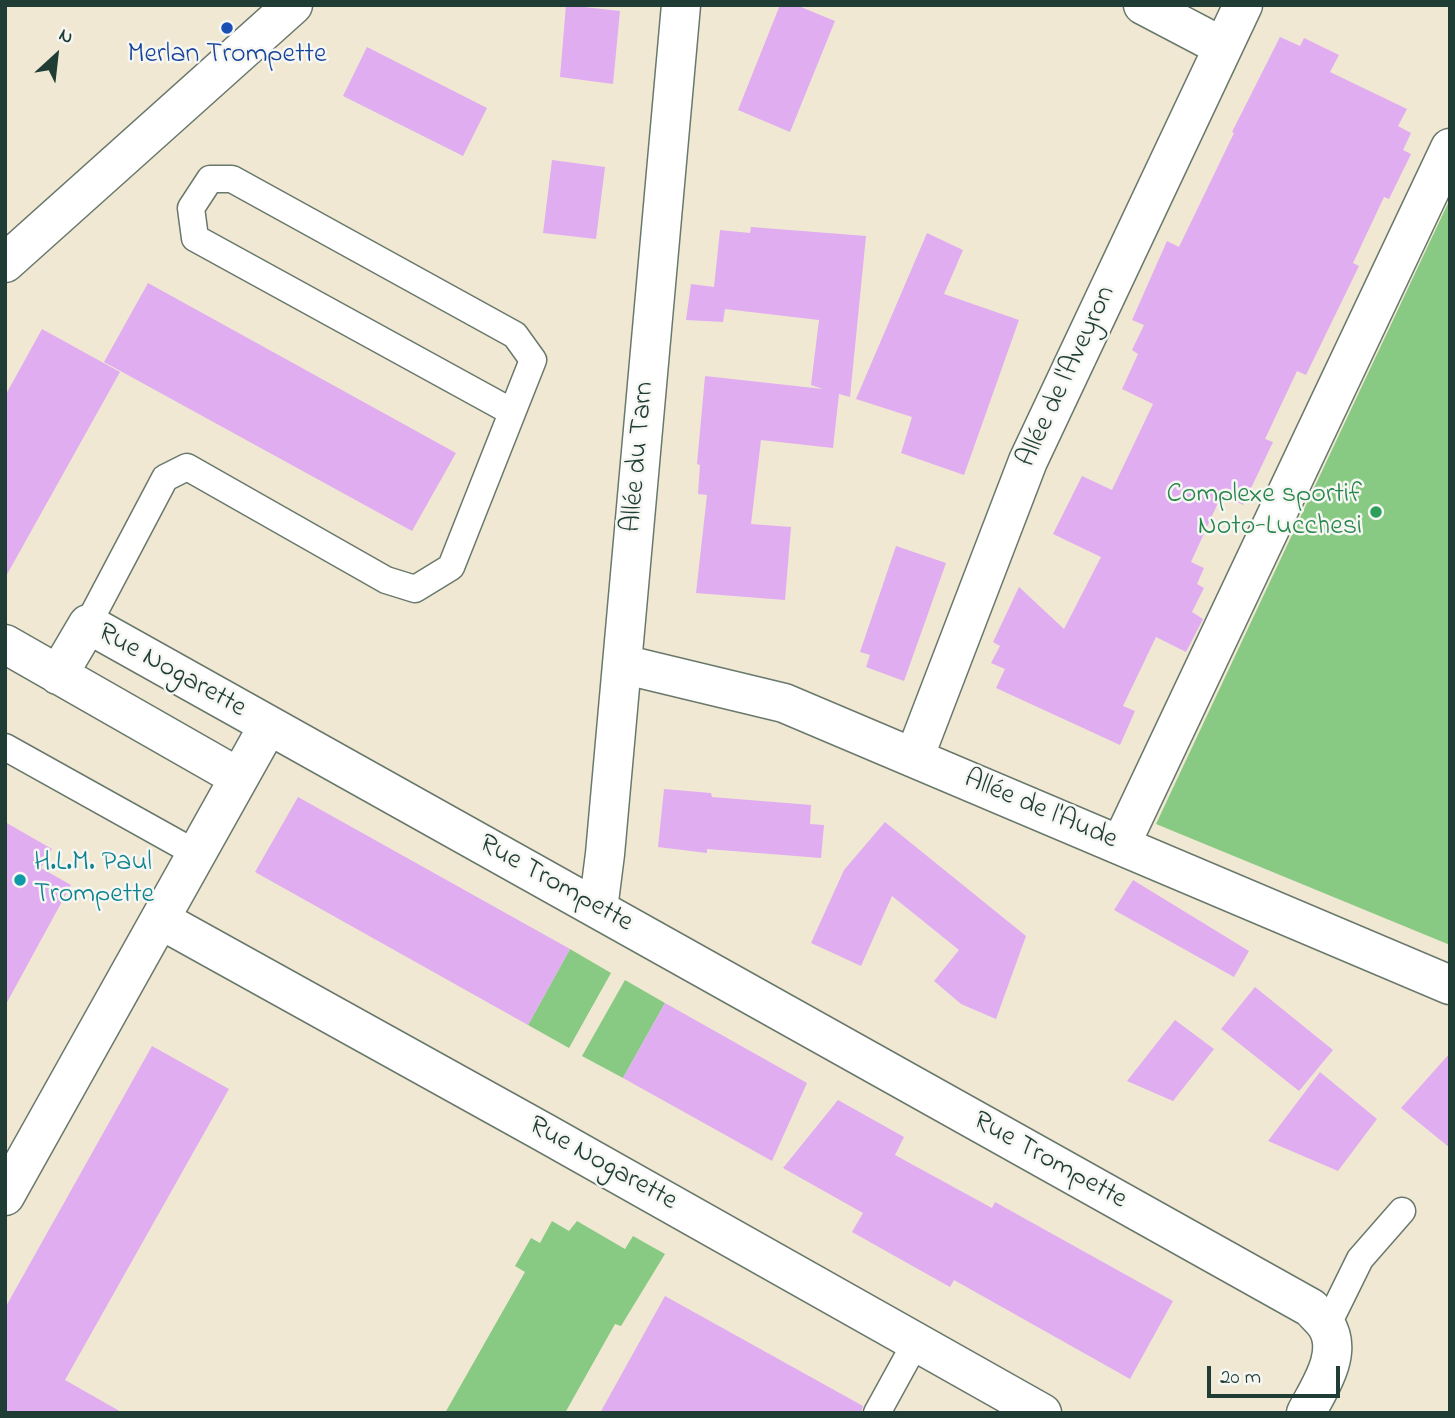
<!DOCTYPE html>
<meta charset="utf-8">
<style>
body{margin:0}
#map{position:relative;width:1455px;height:1418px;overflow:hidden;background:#f0e8d3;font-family:"Indie Flower",sans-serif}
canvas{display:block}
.frame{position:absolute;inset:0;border:7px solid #1f3d34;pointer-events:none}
.north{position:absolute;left:21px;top:21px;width:70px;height:70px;-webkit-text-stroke:5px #f6f6f2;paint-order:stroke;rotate:27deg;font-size:19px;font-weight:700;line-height:28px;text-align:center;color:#1f3d34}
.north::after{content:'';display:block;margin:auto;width:24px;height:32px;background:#1f3d34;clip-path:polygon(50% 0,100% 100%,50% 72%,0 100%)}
.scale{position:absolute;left:1207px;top:1366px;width:133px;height:32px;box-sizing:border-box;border:4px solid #1f3d34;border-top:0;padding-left:9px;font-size:21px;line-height:24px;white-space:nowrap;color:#1f3d34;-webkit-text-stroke:5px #f6f6f2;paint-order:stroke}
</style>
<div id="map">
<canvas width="1455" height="1418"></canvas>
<div class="frame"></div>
<div class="north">N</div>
<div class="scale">20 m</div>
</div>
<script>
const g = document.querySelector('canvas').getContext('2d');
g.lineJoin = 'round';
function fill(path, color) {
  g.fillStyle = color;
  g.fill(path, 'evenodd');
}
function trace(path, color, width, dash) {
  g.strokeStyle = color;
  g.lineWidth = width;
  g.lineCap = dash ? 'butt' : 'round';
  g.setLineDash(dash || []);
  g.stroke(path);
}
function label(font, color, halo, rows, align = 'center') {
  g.font = font + ' "Indie Flower",sans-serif';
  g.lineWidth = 5;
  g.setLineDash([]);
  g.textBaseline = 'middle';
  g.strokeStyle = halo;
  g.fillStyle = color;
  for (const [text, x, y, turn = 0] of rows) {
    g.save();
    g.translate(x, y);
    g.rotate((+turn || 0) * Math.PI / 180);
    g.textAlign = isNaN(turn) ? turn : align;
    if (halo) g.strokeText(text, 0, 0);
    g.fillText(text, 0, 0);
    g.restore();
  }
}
fill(new Path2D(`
 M 1450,199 L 1450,945 L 1156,824 Z
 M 570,949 L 611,973 L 569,1048 L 528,1025 Z
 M 625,980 L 665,1003 L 623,1078 L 582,1056 Z
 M 552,1221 L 569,1231 L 577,1221 L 625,1249 L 633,1236 L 665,1254 L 621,1326 L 615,1324 L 565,1413 L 445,1413 L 525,1272 L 515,1266 L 531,1238 L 540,1243 Z`), '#88ca83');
fill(new Path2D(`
 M 566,5 L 620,11 L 613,84 L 560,77 Z
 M 780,5 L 796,5 L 835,21 L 790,132 L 738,110 Z
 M 1280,37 L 1300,46 L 1304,38 L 1339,55 L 1330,72 L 1407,109 L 1398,126 L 1411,133 L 1403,150 L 1411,154 L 1389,199 L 1384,197 L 1353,263 L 1359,266 L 1306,375 L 1297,371 L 1265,439 L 1273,442 L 1243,505 L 1222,494 L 1191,562 L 1204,568 L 1197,584 L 1204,588 L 1192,612 L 1203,619 L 1186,652 L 1156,637 L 1123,706 L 1135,711 L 1120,745 L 996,688 L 1005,669 L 991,663 L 1000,646 L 993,642 L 1019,587 L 1064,629 L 1101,557 L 1053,534 L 1082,476 L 1112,490 L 1153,404 L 1122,389 L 1138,354 L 1132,350 L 1144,325 L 1132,320 L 1167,241 L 1179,247 L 1234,133 L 1232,132 Z
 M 367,47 L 487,108 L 463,156 L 343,96 Z
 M 552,160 L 605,167 L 596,239 L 543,233 Z
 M 751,227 L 866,236 L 850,397 L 839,394 L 833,448 L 761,440 L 751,524 L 791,527 L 785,600 L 696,593 L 707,495 L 698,494 L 700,465 L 697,464 L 705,376 L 823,389 L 811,385 L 819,320 L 725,309 L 723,322 L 686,320 L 691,284 L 714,287 L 720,230 L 750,233 Z
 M 927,233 L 963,250 L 944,294 L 1019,320 L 964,475 L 901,453 L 912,417 L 856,399 Z
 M 148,283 L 456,453 L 412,531 L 104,362 Z
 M 42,329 L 120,372 L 5,578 L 5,396 Z
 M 896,546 L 946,563 L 904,681 L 866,667 L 870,655 L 860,652 Z
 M 664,789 L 711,793 L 712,797 L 811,805 L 810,824 L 824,825 L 821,858 L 707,849 L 707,853 L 658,847 Z
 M 298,797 L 570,949 L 528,1025 L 255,872 Z
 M 5,822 L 52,849 L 41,868 L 71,885 L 5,1006 Z
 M 885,822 L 1026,936 L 996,1019 L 961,1004 L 934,981 L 959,950 L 892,896 L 861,966 L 811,943 L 844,870 Z
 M 1133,880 L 1249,951 L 1234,977 L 1114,910 Z
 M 1255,987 L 1333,1050 L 1299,1091 L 1221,1029 Z
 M 665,1003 L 807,1083 L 772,1161 L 623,1078 Z
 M 1175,1020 L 1214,1049 L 1173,1101 L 1127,1081 Z
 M 152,1046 L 229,1089 L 65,1380 L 123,1413 L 5,1413 L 5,1308 Z
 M 1450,1053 L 1450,1148 L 1401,1108 Z
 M 1320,1072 L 1377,1119 L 1338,1171 L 1268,1141 Z
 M 838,1100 L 904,1137 L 895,1155 L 992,1208 L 995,1202 L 1173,1301 L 1130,1379 L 954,1280 L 950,1287 L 852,1232 L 863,1213 L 783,1168 Z
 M 665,1296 L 863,1406 L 861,1413 L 600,1413 Z`), '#e0adf1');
const lane = new Path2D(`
 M 88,624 L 165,478 L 187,467 L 386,580 L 415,589 L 451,567 L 533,360 L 515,335 L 232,179 L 210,179 L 191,208 L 195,238 L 512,412
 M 5,747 L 197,854
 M 1327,1326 L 1360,1259 L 1402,1211
 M 877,1413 L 916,1342`);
const street = new Path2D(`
 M 1143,5 L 1223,47
 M 5,263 L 293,5
 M 5,644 L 238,777
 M 622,664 L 784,703 L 1450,985
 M 58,675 L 88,624 L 1311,1308 C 1316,1314 1322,1319 1326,1325 C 1344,1353 1319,1388 1306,1413
 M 914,758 L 1028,461 L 1243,5
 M 1121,844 L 1450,148
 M 598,909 L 605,854 L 681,5
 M 161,920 L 545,1133 L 1042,1413
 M 5,1196 L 268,726`);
trace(lane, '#68796c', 29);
trace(street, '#68796c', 41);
trace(lane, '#fff', 26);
trace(street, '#fff', 38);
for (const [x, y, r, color] of [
 [227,28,7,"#1a4fb4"],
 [1376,512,7,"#2e9e5b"],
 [20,880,7,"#0f9aa8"]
]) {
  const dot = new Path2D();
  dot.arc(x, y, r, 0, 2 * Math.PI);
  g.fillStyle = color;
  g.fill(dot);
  trace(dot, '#f6f6f2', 2.5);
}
label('28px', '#164399', '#f6f6f2', [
 ["Merlan Trompette",227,56]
]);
label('28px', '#1f3d34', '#f6f6f2', [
 ["Allée de l'Aveyron",1068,377,-65],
 ["Allée du Tarn",640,457,-85],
 ["Rue Nogarette",171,672,29],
 ["Allée de l'Aude",1040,811,23],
 ["Rue Trompette",555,885,29],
 ["Rue Trompette",1049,1162,29],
 ["Rue Nogarette",602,1165,29]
]);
label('28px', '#27864d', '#f6f6f2', [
 ["Complexe sportif",1362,496],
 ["Noto-Lucchesi",1362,528]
], 'right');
label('28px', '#0d838f', '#f6f6f2', [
 ["H.L.M. Paul",34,864],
 ["Trompette",34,896]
], 'left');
</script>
